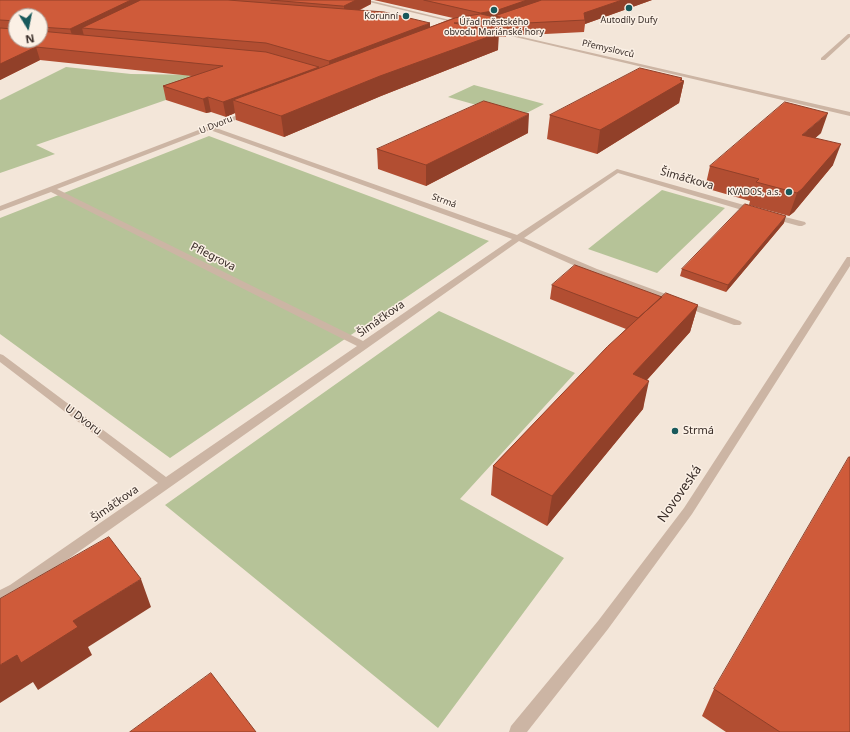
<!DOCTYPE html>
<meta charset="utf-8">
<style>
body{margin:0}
#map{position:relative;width:850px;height:732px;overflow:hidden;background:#f3e6d9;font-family:"Noto Sans",sans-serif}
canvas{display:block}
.north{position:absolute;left:8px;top:8px;width:40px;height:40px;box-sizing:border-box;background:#fbf0e5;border:1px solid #ada199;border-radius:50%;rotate:170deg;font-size:11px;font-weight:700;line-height:16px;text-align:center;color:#372b26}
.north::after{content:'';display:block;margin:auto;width:14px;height:18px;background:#18595b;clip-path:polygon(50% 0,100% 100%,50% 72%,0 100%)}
</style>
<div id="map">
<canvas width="850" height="732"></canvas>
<div class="north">N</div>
</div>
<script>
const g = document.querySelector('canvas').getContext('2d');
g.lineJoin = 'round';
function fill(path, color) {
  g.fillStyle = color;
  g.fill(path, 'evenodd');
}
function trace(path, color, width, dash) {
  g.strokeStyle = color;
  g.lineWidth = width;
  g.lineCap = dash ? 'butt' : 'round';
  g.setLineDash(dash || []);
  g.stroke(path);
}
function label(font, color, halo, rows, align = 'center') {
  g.font = font + ' "Noto Sans",sans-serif';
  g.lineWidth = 3;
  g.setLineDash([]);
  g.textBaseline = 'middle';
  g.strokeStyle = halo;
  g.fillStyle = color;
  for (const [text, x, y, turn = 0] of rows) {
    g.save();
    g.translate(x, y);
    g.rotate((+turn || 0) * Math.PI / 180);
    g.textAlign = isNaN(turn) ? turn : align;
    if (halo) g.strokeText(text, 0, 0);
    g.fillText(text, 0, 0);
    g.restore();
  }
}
fill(new Path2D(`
 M 66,67 L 131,74 L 209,75 L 186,93 L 36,145 L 55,154 L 0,173 L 0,100 Z
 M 474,85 L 544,104 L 519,117 L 448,97 Z
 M 209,136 L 489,241 L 170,458 L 0,334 L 0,218 Z
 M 662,190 L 725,208 L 657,273 L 588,249 Z
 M 439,311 L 575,373 L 460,499 L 564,558 L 438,728 L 165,505 Z`), '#b6c398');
fill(new Path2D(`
 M 361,0 L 368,0 L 462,23 L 460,24 Z
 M 492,30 L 850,112 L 850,116 L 494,32 Z
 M 848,34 L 850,34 L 850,37 L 825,60 L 821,60 L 821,58 Z
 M 248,111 L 251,113 L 250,114 L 216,128 L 517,235 L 617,169 L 758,209 L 758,213 L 752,213 L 618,173 L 524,238 L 597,269 L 740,321 L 742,323 L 740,325 L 734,325 L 591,273 L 519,241 L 20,593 L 0,602 L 0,590 L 10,585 L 158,483 L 0,362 L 0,354 L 3,355 L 166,477 L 357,346 L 51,192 L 0,211 L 0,206 ZM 210,130 L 512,239 L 363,341 L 57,189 Z
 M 770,214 L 773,214 L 805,222 L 806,224 L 802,226 L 799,226 L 770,218 Z
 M 847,257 L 850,257 L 850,266 L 692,514 L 608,629 L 527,732 L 509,732 L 511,726 L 598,621 L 684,508 Z`), '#ccb5a4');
fill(new Path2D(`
 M 0,0 L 371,0 L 371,4 L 360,10 L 430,27 L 453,18 L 374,0 L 652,0 L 585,24 L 584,32 L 526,35 L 506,31 L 506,37 L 498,37 L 498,50 L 381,96 L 284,137 L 236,120 L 235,113 L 226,117 L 211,112 L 206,113 L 166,100 L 163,86 L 192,76 L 40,60 L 0,80 ZM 16,16 L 40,16 L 40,40 L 16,40 Z
 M 682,78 L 682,80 L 684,81 L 679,103 L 597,154 L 547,139 L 550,115 Z
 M 528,133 L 426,186 L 378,169 L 377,149 Z
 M 821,133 L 815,138 L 833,165 L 794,212 L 789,216 L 749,205 L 750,201 L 705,188 L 710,166 Z
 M 784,223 L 726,292 L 680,276 L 682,269 Z
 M 552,285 L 662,297 L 698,305 L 690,332 L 647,380 L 643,409 L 547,526 L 491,495 L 493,466 L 626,329 L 550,299 Z
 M 714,689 L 850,732 L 726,732 L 702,716 Z`), '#b24e32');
fill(new Path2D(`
 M 131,0 L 143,0 L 82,28 L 84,36 L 74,41 L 70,29 Z
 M 356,0 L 371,0 L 371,4 L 344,17 L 344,6 Z
 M 527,0 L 558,0 L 495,16 L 494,20 L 480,21 L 481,13 Z
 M 622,0 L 652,0 L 585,24 L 585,20 L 584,13 Z
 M 430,23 L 430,37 L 330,76 L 329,61 Z
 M 499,33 L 498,50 L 381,96 L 284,137 L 281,116 L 380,76 Z
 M 36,47 L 40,60 L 0,80 L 0,64 Z
 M 319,67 L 320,80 L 233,100 L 235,113 L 226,117 L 223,102 Z
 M 682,78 L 681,82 L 684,81 L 679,103 L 597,154 L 600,130 Z
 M 208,97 L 211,112 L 206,113 L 203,99 Z
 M 828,113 L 821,133 L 795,156 L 802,135 Z
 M 529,114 L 528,133 L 426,186 L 426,165 Z
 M 841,144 L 833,165 L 794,212 L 789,216 L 797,193 Z
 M 786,216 L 784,223 L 726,292 L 728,285 Z
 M 698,305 L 690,332 L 627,402 L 633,374 Z
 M 649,381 L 643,409 L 547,526 L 552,496 Z
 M 141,579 L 151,607 L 88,647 L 92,655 L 38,690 L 33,682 L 0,703 L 0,665 Z`), '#914029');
const building = new Path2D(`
 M 0,0 L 131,0 L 70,29 L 40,27 L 40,16 L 16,16 L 16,21 L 0,20 Z
 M 141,0 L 228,0 L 384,12 L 430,23 L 329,61 L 266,43 L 82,28 Z
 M 271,0 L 356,0 L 344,6 Z
 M 424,0 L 527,0 L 498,10 L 481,13 Z
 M 542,0 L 622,0 L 584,13 L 585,20 L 527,23 L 495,16 Z
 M 481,14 L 507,20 L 454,23 L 499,33 L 380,76 L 281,116 L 233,100 L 455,18 Z
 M 16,22 L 16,40 L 40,40 L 40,31 L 266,52 L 319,67 L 223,102 L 208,97 L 203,99 L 163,86 L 223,66 L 36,47 L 0,64 L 0,28 L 13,29 L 13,25 L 11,24 Z
 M 640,68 L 682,78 L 680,80 L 684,81 L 600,130 L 550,115 Z
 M 484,101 L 529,114 L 426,165 L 377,149 Z
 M 785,102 L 828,113 L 802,135 L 841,144 L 802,189 L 797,193 L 756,182 L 759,179 L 710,166 Z
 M 745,204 L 786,216 L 728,285 L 682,269 Z
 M 575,265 L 662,297 L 638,318 L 552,285 Z
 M 666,293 L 698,305 L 633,374 L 649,381 L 552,496 L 493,466 L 607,347 Z
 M 849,457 L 850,457 L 850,732 L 780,732 L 714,689 Z
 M 109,537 L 141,579 L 73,621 L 78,627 L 21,663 L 17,655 L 0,665 L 0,599 Z
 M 211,673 L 256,732 L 130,732 Z`);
fill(building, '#cf5b3a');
trace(building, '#914029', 1);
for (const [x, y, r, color] of [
 [629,8,4,"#18595b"],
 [494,10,4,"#18595b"],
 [406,16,4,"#18595b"],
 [789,192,4,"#18595b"],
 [675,431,4,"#18595b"]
]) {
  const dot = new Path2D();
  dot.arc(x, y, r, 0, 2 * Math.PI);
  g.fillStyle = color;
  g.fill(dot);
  trace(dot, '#fbf0e5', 1.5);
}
label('9px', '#372b26', '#fbf0e5', [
 ["Korunní",398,16],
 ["Autodíly Dufy",629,20,"center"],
 ["Úřad městského",494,22,"center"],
 ["obvodu Mariánské hory",494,32,"center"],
 ["KVADOS, a.s.",781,192]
], 'right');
label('9px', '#372b26', '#fbf0e5', [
 ["Přemyslovců",608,49,13],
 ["U Dvoru",216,125,-22],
 ["Strmá",444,201,20]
]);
label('11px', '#372b26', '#fbf0e5', [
 ["Šimáčkova",687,179,16],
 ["Pflegrova",213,257,27],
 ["Šimáčkova",381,319,-35],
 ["U Dvoru",83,420,37],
 ["Šimáčkova",115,504,-35]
]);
label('11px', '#372b26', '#fbf0e5', [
 ["Strmá",683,431]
], 'left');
label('13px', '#372b26', '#fbf0e5', [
 ["Novoveská",680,494,-55]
]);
</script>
